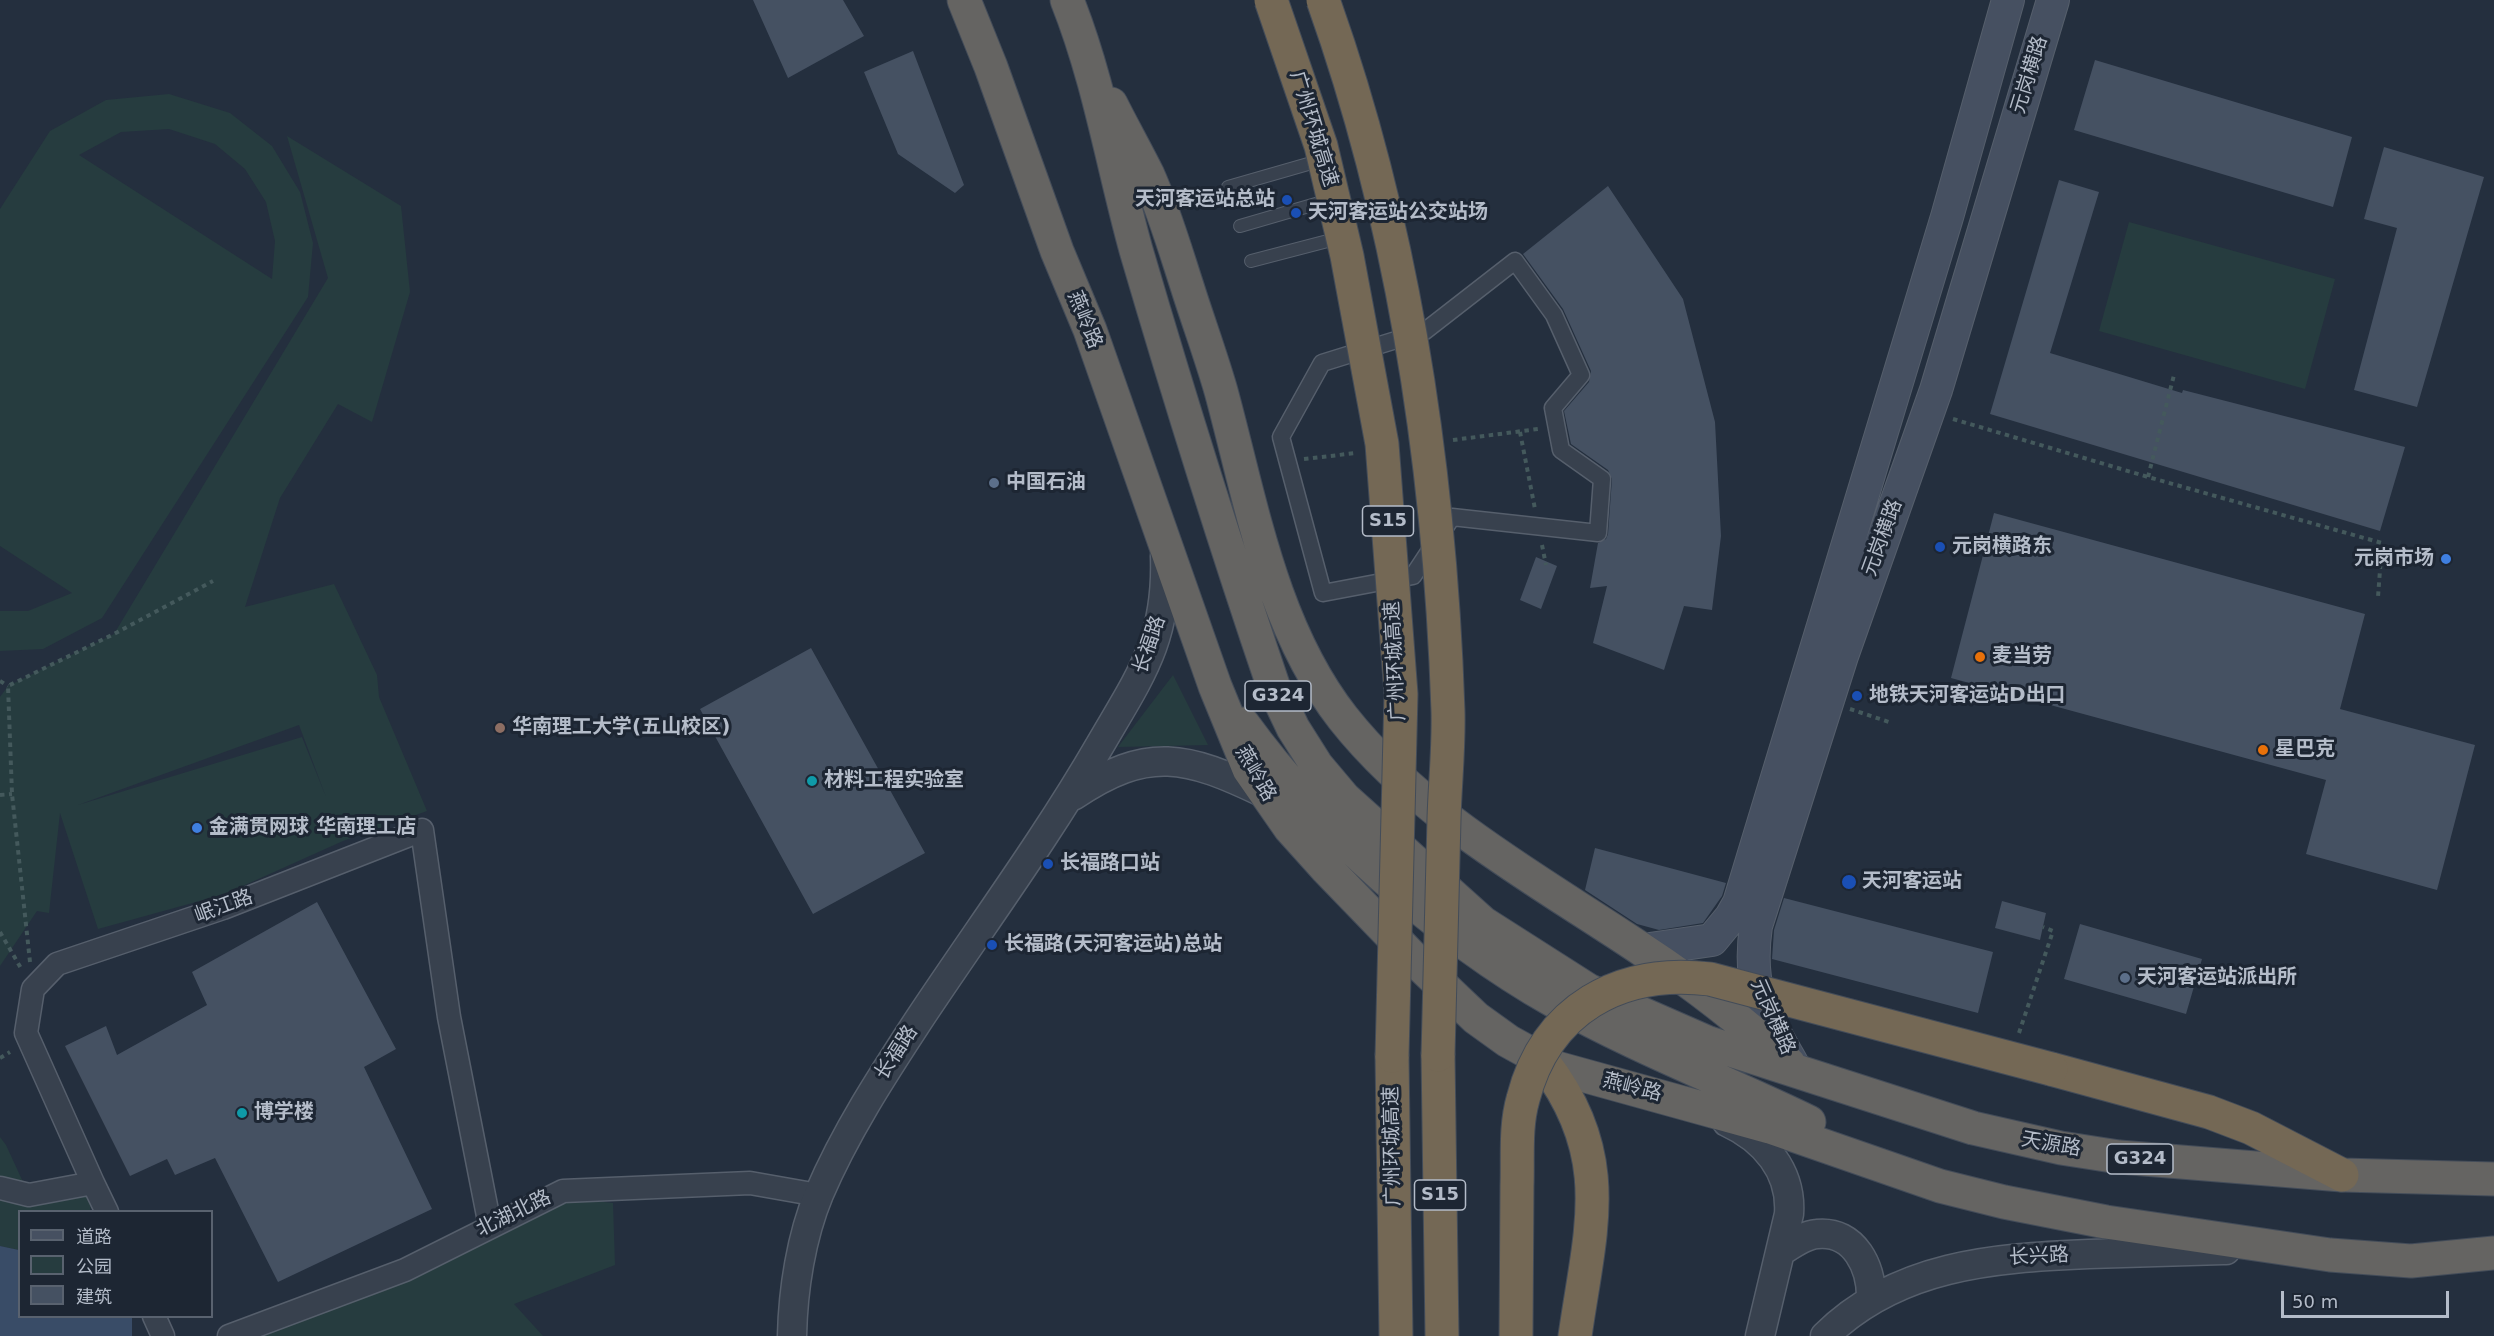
<!DOCTYPE html>
<meta charset="utf-8">
<style>
body{margin:0}
#map{position:relative;width:2494px;height:1336px;overflow:hidden;background:#242f3e;font-family:"DejaVu Sans","Noto Sans SC",sans-serif}
canvas{display:block}
.legend{position:absolute;left:18px;top:1210px;width:195px;height:108px;box-sizing:border-box;background:#1d2633;border:2px solid #59626f;margin:0;padding:8px 10px;list-style:none;font-size:18px;color:#b4bcc9}
.legend li{display:flex;align-items:center;gap:12px;height:30px}
.legend b{width:30px;border:2px solid #59626f}
.scale{position:absolute;left:2281px;top:1291px;width:168px;height:27px;box-sizing:border-box;border:3px solid #b4bcc9;border-top:0;padding-left:8px;font-size:18px;line-height:21px;white-space:nowrap;color:#b4bcc9;-webkit-text-stroke:4px #1d2633;paint-order:stroke}
</style>
<div id="map">
<canvas width="2494" height="1336"></canvas>
<ul class="legend">
<li><b style="height:8px;background:#465061"></b>道路</li>
<li><b style="height:16px;background:#263c3f"></b>公园</li>
<li><b style="height:16px;background:#455162"></b>建筑</li>
</ul>
<div class="scale">50 m</div>
</div>
<script>
const g = document.querySelector('canvas').getContext('2d');
g.lineJoin = 'round';
function fill(path, color) {
  g.fillStyle = color;
  g.fill(path, 'evenodd');
}
function trace(path, color, width, dash) {
  g.strokeStyle = color;
  g.lineWidth = width;
  g.lineCap = dash ? 'butt' : 'round';
  g.setLineDash(dash || []);
  g.stroke(path);
}
function label(font, color, halo, rows, align = 'center') {
  g.font = font + ' "DejaVu Sans","Noto Sans SC",sans-serif';
  g.lineWidth = 6;
  g.setLineDash([]);
  g.textBaseline = 'middle';
  g.strokeStyle = halo;
  g.fillStyle = color;
  for (const [text, x, y, turn = 0] of rows) {
    g.save();
    g.translate(x, y);
    g.rotate((+turn || 0) * Math.PI / 180);
    g.textAlign = isNaN(turn) ? turn : align;
    if (halo) g.strokeText(text, 0, 0);
    g.fillText(text, 0, 0);
    g.restore();
  }
}
fill(new Path2D(`
 M 169,94 L 230,113 L 272,146 L 300,192 L 313,243 L 308,297 L 102,618 L 43,649 L 0,651 L 0,611 L 28,611 L 72,593 L 0,546 L 0,209 L 50,131 L 106,100 ZM 169,129 L 215,144 L 245,169 L 266,202 L 275,241 L 272,279 L 79,155 L 121,132 Z
 M 287,136 L 401,206 L 410,292 L 372,422 L 338,404 L 280,498 L 245,607 L 334,584 L 377,675 L 379,697 L 427,811 L 343,841 L 225,894 L 98,929 L 60,813 L 49,913 L 37,911 L 0,966 L 0,697 L 8,686 L 114,634 L 328,278 ZM 299,725 L 326,797 L 302,737 L 78,805 Z
 M 2129,222 L 2335,279 L 2305,389 L 2099,331 Z
 M 1173,675 L 1208,745 L 1118,747 Z
 M 0,1137 L 6,1145 L 29,1195 L 93,1183 L 90,1211 L 20,1212 L 19,1250 L 0,1246 Z
 M 552,1196 L 613,1203 L 615,1265 L 514,1304 L 543,1336 L 229,1336 Z`), '#263c3f');
fill(new Path2D(`
 M 0,1246 L 19,1250 L 20,1316 L 132,1317 L 132,1336 L 0,1336 Z`), '#394c67');
fill(new Path2D(`
 M 753,0 L 843,0 L 864,36 L 788,78 Z
 M 913,51 L 964,185 L 955,193 L 898,154 L 864,72 Z
 M 2095,60 L 2352,137 L 2333,207 L 2074,130 Z
 M 2384,147 L 2484,177 L 2417,407 L 2354,390 L 2397,228 L 2364,219 Z
 M 2059,180 L 2099,192 L 2050,353 L 2182,393 L 2183,390 L 2405,447 L 2380,531 L 1990,414 Z
 M 1608,186 L 1683,299 L 1715,422 L 1721,536 L 1712,610 L 1684,606 L 1664,670 L 1593,643 L 1607,586 L 1590,588 L 1598,543 L 1606,539 L 1608,534 L 1612,479 L 1608,470 L 1571,444 L 1564,411 L 1589,382 L 1591,371 L 1563,309 L 1523,254 Z
 M 1994,513 L 2365,614 L 2340,709 L 2475,745 L 2437,890 L 2306,854 L 2326,780 L 1951,678 Z
 M 1536,557 L 1557,566 L 1541,609 L 1520,600 Z
 M 811,648 L 925,853 L 813,914 L 700,709 Z
 M 1595,848 L 1726,883 L 1722,896 L 1703,923 L 1659,930 L 1637,924 L 1585,890 Z
 M 1784,898 L 1993,952 L 1978,1013 L 1772,959 L 1774,930 Z
 M 2002,901 L 2046,913 L 2040,940 L 1995,928 Z
 M 317,902 L 396,1049 L 364,1067 L 432,1209 L 278,1282 L 215,1158 L 175,1175 L 167,1159 L 130,1176 L 65,1046 L 106,1026 L 117,1055 L 207,1005 L 192,972 Z
 M 2080,924 L 2202,959 L 2186,1014 L 2064,979 Z`), '#455162');
const service = new Path2D(`
 M 1228,187 L 1322,160
 M 1240,226 L 1333,199
 M 1251,261 L 1343,237`);
const pedestrian = new Path2D(`
 M 1515,261 L 1554,315 L 1581,375 L 1553,408 L 1561,450 L 1602,479 L 1598,533 L 1452,517 L 1413,576 L 1323,593 L 1281,437 L 1322,363 L 1425,331 Z`);
const minor = new Path2D(`
 M 93,1183 L 26,1033 L 33,989 L 57,964 L 223,908 L 422,830 L 449,1017 L 490,1226
 M 0,1188 L 29,1195 L 93,1183 L 107,1212
 M 154,1316 L 163,1336
 M 229,1336 L 405,1270 L 563,1191 L 750,1183 L 818,1195`);
const tertiary = new Path2D(`
 M 1073,796 C 1148,745 1187,756 1264,793
 M 1727,1122 C 1764,1139 1792,1171 1789,1214 L 1760,1336
 M 1780,1252 C 1791,1245 1804,1235 1817,1234 C 1855,1230 1872,1268 1871,1300
 M 792,1336 C 793,1290 801,1237 819,1194 C 845,1133 882,1076 918,1021 C 979,929 1045,840 1100,745 C 1140,676 1168,640 1165,556
 M 1825,1336 C 1897,1265 1993,1258 2089,1254 C 2134,1253 2180,1251 2226,1250`);
const secondary = new Path2D(`
 M 1643,950 L 1712,940 L 1731,917 L 1739,903 L 1947,217 L 2008,0
 M 1793,1065 C 1763,1012 1747,988 1756,926 L 1842,656 L 1936,390 L 2053,0`);
const trunk = new Path2D(`
 M 964,0 L 991,67 L 1057,251 L 1090,330 L 1215,686 L 1249,769 L 1290,828 L 1326,868 L 1415,960 L 1476,1018 L 1508,1041 L 1557,1068 L 1770,1127 L 1940,1186 L 2004,1202 L 2106,1222 L 2330,1255 L 2411,1261 L 2494,1253
 M 1067,0 C 1099,80 1113,167 1136,250 C 1179,397 1225,544 1274,688 L 1293,728 L 1317,766 L 1344,798 L 1483,923 L 1588,990 L 1709,1043 L 1973,1128 L 2061,1148 L 2119,1157 L 2342,1175 L 2494,1179
 M 1111,104 C 1123,128 1136,151 1148,175 C 1164,211 1175,249 1187,286 C 1198,321 1211,356 1221,391 C 1251,501 1271,626 1343,718 C 1422,818 1540,881 1644,951 C 1696,985 1744,1023 1789,1064
 M 1243,724 C 1319,829 1441,937 1554,1001 C 1636,1047 1724,1081 1809,1122`);
const motorway = new Path2D(`
 M 1438,1055 L 1442,1336
 M 1392,1056 L 1396,1336
 M 1544,1063 C 1616,1157 1590,1230 1575,1336
 M 2051,1069 L 2209,1112 L 2251,1128 L 2342,1175`);
trace(service, '#565f6c', 14);
trace(pedestrian, '#565f6c', 19);
trace(minor, '#565f6c', 25);
trace(tertiary, '#565f6c', 31);
trace(secondary, '#565f6c', 34);
trace(trunk, '#434c59', 35);
trace(motorway, '#434c59', 35);
trace(new Path2D(`
 M 1953,419 L 2148,477 L 2382,543 L 2378,597
 M 1520,432 L 1535,509
 M 1453,440 L 1538,429
 M 1304,459 L 1356,453
 M 2148,477 L 2174,375
 M 1542,545 L 1546,565
 M 0,681 L 8,686
 M 1850,709 L 1892,723
 M 0,795 L 12,794
 M 0,932 L 22,970
 M 30,962 L 12,794 L 8,686 L 114,634 L 213,581
 M 2019,1033 L 2053,931 L 2043,927
 M 0,1058 L 10,1052`), '#44595c', 4, [4.5, 4.5]);
trace(service, '#38414e', 12);
trace(pedestrian, '#38414e', 16);
trace(minor, '#38414e', 22);
trace(tertiary, '#38414e', 28);
trace(secondary, '#465061', 32);
trace(trunk, '#656462', 33);
trace(motorway, '#746855', 33);
const motorwayBridge = new Path2D(`
 M 1271,0 L 1321,146 L 1347,256 L 1382,444 L 1401,694 L 1392,1056
 M 1323,0 C 1404,227 1440,471 1448,711 C 1449,747 1445,783 1444,819 C 1442,897 1440,976 1438,1055
 M 1516,1336 C 1516,1286 1517,1236 1517,1186 C 1518,1157 1515,1127 1523,1099 C 1546,1009 1620,968 1710,979 L 2051,1069`);
trace(motorwayBridge, '#434c59', 35, []);
trace(motorwayBridge, '#746855', 33);
for (const [x, y, r, color] of [
 [1287,200,6,"#1a4fb4"],
 [1296,213,6,"#1a4fb4"],
 [994,483,6,"#5c6f8a"],
 [1940,547,6,"#1a4fb4"],
 [2446,559,6,"#3f7fe0"],
 [1980,657,6,"#e8710a"],
 [1857,696,6,"#1a4fb4"],
 [500,728,6,"#8d6e63"],
 [2263,750,6,"#e8710a"],
 [812,781,6,"#0f9aa8"],
 [197,828,6,"#3f7fe0"],
 [1048,864,6,"#1a4fb4"],
 [1849,882,8,"#1a4fb4"],
 [992,945,6,"#1a4fb4"],
 [2125,978,6,"#5c6f8a"],
 [242,1113,6,"#0f9aa8"]
]) {
  const dot = new Path2D();
  dot.arc(x, y, r, 0, 2 * Math.PI);
  g.fillStyle = color;
  g.fill(dot);
  trace(dot, '#1d2633', 2);
}
for (const [x, y, w] of [
 [1388,521,51],
 [1278,696,66],
 [2140,1159,66],
 [1440,1195,51]
]) {
  const box = new Path2D();
  box.roundRect(x - w / 2, y - 15, w, 30, 4.5);
  g.fillStyle = '#1d2633';
  g.fill(box);
  trace(box, '#b4bcc9', 1.5);
}
label('bold 18px', '#b4bcc9', null, [
 ["S15",1388,521],
 ["G324",1278,696],
 ["G324",2140,1159],
 ["S15",1440,1195]
]);
label('20px', '#b4bcc9', '#1d2633', [
 ["元岗横路",2030,75,-73],
 ["广州环城高速",1313,129,73],
 ["燕岭路",1084,320,68],
 ["元岗横路",1883,538,-70],
 ["长福路",1150,645,-71],
 ["广州环城高速",1396,661,-93],
 ["燕岭路",1255,774,60],
 ["岷江路",224,907,-20],
 ["元岗横路",1772,1017,66],
 ["长福路",897,1053,-57],
 ["燕岭路",1632,1088,14],
 ["天源路",2051,1145,10],
 ["广州环城高速",1393,1146,-91],
 ["北湖北路",514,1214,-26],
 ["长兴路",2039,1257,-3]
]);
label('bold 20px', '#b4bcc9', '#1d2633', [
 ["天河客运站总站",1275,200,"right"],
 ["天河客运站公交站场",1308,213],
 ["中国石油",1006,483],
 ["元岗横路东",1952,547],
 ["元岗市场",2434,559,"right"],
 ["麦当劳",1992,657],
 ["地铁天河客运站D出口",1869,696],
 ["华南理工大学(五山校区)",512,728],
 ["星巴克",2275,750],
 ["材料工程实验室",824,781],
 ["金满贯网球 华南理工店",209,828],
 ["长福路口站",1060,864],
 ["天河客运站",1862,882],
 ["长福路(天河客运站)总站",1004,945],
 ["天河客运站派出所",2137,978],
 ["博学楼",254,1113]
], 'left');
</script>
